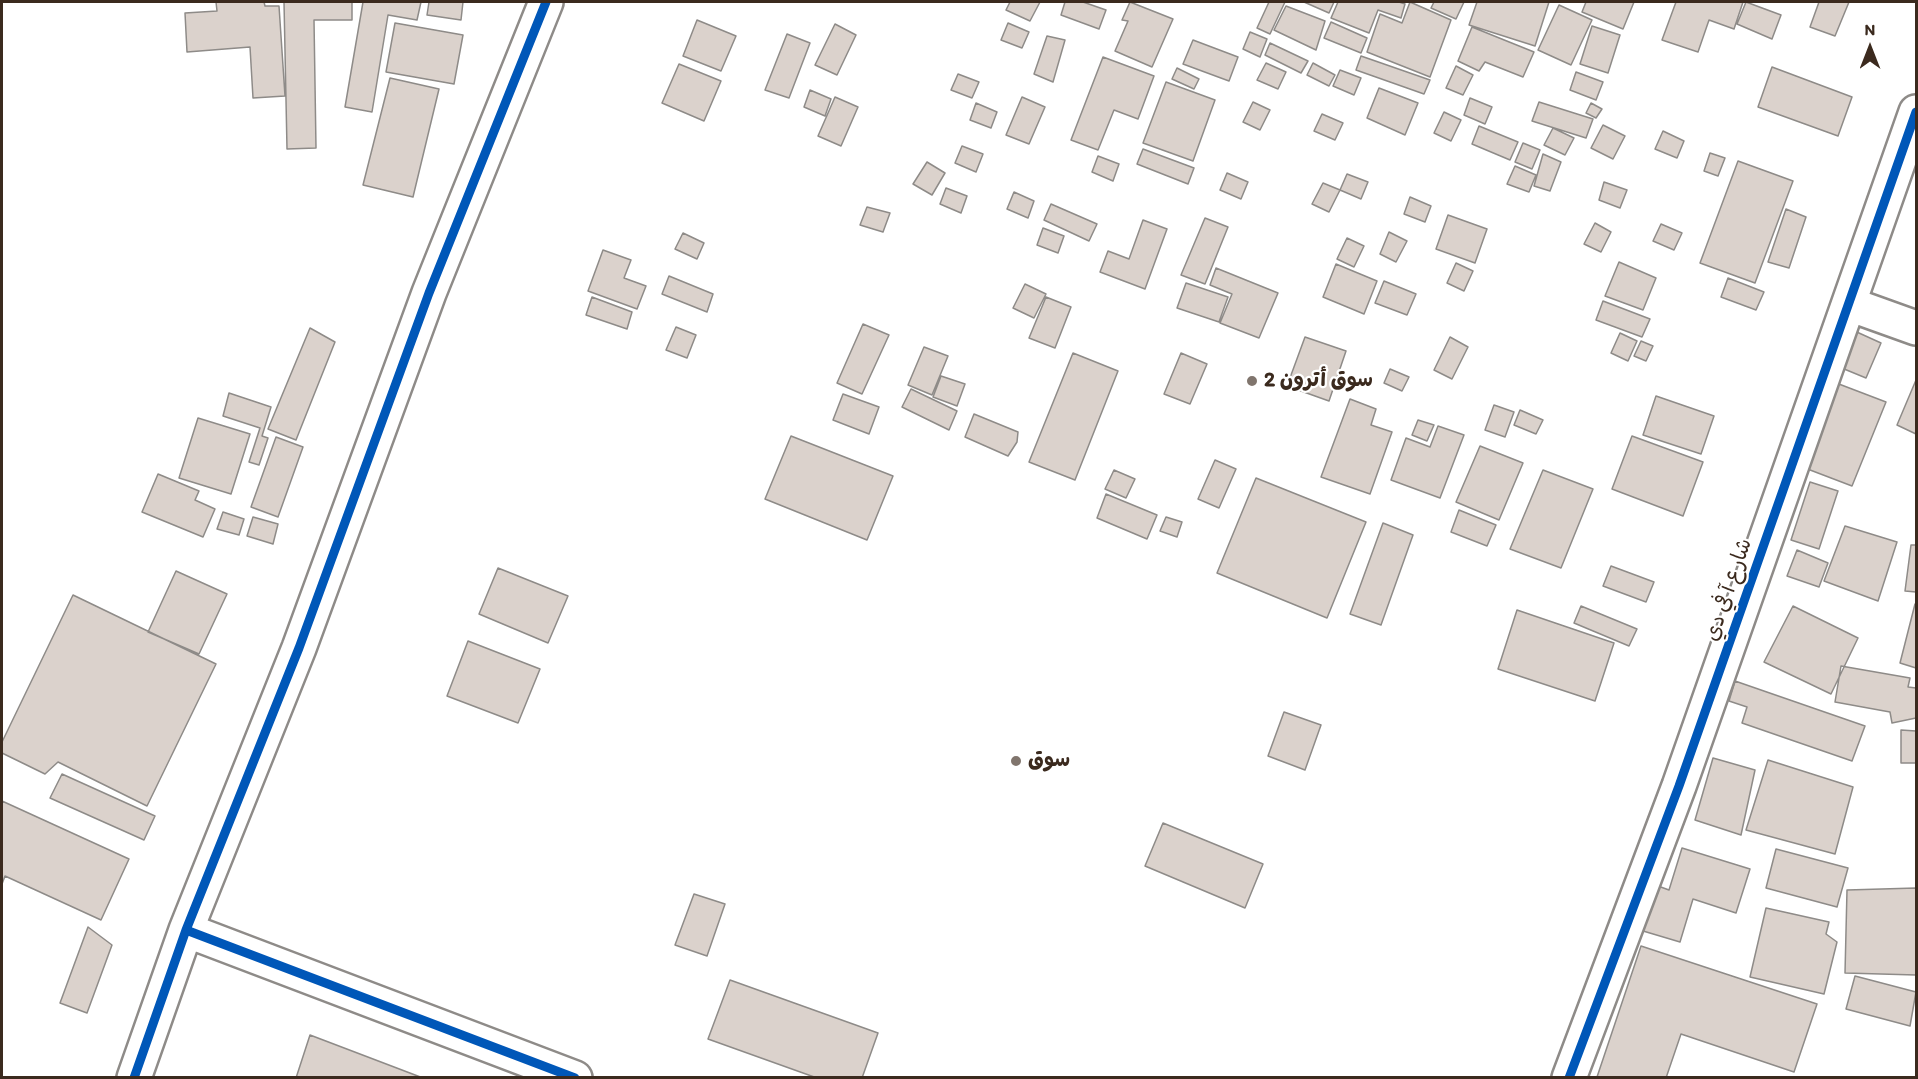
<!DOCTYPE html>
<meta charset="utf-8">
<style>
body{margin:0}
#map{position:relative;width:1918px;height:1079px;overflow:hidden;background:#fff;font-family:Itim,sans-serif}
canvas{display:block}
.frame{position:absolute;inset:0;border:3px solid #3b2a1e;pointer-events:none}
.north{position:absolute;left:1840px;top:18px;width:60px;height:60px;-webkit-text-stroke:4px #fff;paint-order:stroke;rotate:0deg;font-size:16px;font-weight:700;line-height:24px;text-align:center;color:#3b2a1e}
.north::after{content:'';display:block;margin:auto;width:21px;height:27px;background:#3b2a1e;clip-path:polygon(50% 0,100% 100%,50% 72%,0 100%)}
</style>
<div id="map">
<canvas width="1918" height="1079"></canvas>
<div class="frame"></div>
<div class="north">N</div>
</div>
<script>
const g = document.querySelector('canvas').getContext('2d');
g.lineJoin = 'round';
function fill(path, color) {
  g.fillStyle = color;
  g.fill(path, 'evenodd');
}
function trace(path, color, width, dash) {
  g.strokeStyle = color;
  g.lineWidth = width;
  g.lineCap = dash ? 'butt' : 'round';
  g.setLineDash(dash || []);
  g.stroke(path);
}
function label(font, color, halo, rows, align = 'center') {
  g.font = font + ' Itim,"Playpen Sans Arabic",sans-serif';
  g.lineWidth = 4.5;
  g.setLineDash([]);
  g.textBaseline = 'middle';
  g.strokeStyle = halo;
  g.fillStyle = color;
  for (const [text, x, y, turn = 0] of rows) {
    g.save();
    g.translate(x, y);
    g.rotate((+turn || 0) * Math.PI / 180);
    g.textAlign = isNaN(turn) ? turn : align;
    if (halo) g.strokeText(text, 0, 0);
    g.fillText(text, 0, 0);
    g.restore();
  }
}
const building = new Path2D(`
 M 216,2 L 264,2 L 265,6 L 279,6 L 285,96 L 253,98 L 250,47 L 187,52 L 185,13 L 217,11 Z
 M 284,2 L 352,2 L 352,20 L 314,20 L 316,148 L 287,149 Z
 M 363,2 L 421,2 L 417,20 L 388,15 L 372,112 L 345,107 Z
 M 429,2 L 463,2 L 461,20 L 427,15 Z
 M 1010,2 L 1040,2 L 1030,21 L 1006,10 Z
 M 1065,2 L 1083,2 L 1106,10 L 1099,29 L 1061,15 Z
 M 1130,2 L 1173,19 L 1152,67 L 1115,51 L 1128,21 L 1122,20 Z
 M 1269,2 L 1285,2 L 1270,34 L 1257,28 Z
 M 1304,2 L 1334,2 L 1329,13 Z
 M 1338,2 L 1399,2 L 1405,4 L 1401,18 L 1378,10 L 1369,33 L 1331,18 Z
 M 1410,2 L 1451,20 L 1430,77 L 1367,52 L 1380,14 L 1402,23 Z
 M 1434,2 L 1464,2 L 1456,19 L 1431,8 Z
 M 1477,2 L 1549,2 L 1535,46 L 1469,25 Z
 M 1586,2 L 1634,2 L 1623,29 L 1582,12 Z
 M 1676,2 L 1743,2 L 1734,29 L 1709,20 L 1698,52 L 1662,40 Z
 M 1746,2 L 1781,15 L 1772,39 L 1737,24 Z
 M 1819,2 L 1849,2 L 1835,36 L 1810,27 Z
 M 1559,5 L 1592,20 L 1571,65 L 1538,50 Z
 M 1286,6 L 1325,21 L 1316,50 L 1274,30 Z
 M 697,20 L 736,36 L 721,71 L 683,56 Z
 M 1331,22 L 1367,38 L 1361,53 L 1324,38 Z
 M 395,23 L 463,35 L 454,84 L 386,72 Z
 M 1008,23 L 1029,32 L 1022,48 L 1001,40 Z
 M 835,24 L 856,35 L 837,75 L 815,65 Z
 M 1592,26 L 1620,35 L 1608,73 L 1580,64 Z
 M 1472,27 L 1534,52 L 1523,77 L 1485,62 L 1479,71 L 1458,61 Z
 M 1250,32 L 1267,39 L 1260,57 L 1243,49 Z
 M 787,34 L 810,43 L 789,98 L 765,90 Z
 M 1047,36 L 1065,40 L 1053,82 L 1034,74 Z
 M 1193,40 L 1238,57 L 1229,81 L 1183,64 Z
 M 1270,43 L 1308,61 L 1301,73 L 1265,55 Z
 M 1361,56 L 1430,80 L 1424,94 L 1356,70 Z
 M 1103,57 L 1154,76 L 1138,119 L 1114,110 L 1098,150 L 1071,140 Z
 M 1266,63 L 1286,72 L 1278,89 L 1257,80 Z
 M 1313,63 L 1335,75 L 1329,86 L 1307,75 Z
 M 679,64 L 721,81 L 704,121 L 662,103 Z
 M 1456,66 L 1473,75 L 1463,95 L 1446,88 Z
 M 1772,67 L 1852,97 L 1838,136 L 1758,107 Z
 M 1177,68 L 1199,79 L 1194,89 L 1172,79 Z
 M 1340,70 L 1361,78 L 1354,95 L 1333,86 Z
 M 1576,72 L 1603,82 L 1596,100 L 1570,90 Z
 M 958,74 L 979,82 L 972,98 L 951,90 Z
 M 390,78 L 439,89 L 413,197 L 363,185 Z
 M 1166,82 L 1215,100 L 1193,161 L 1143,143 Z
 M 1379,88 L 1418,103 L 1405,135 L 1367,118 Z
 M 810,90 L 831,99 L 825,116 L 804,107 Z
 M 835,97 L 858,107 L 841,146 L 818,136 Z
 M 1022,97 L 1045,107 L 1029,144 L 1006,135 Z
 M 1470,98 L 1492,107 L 1485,124 L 1464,115 Z
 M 1253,102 L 1270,110 L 1260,130 L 1243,122 Z
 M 1539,102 L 1593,119 L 1586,138 L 1532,121 Z
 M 976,103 L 997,112 L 991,128 L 970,120 Z
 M 1591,103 L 1602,109 L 1596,118 L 1586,113 Z
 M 1444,112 L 1461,120 L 1451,141 L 1434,133 Z
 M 1322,114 L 1343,123 L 1335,140 L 1314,131 Z
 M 1603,125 L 1625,136 L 1613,159 L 1591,148 Z
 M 1479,126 L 1518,142 L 1510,160 L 1472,144 Z
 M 1553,128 L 1574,138 L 1565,155 L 1544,145 Z
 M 1663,131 L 1684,141 L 1677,158 L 1655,149 Z
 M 1523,143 L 1540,150 L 1532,169 L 1515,162 Z
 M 962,146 L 983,154 L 976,172 L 955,163 Z
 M 1143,149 L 1194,168 L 1188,184 L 1137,164 Z
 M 1710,153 L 1725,158 L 1718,176 L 1704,171 Z
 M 1543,154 L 1561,162 L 1550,191 L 1534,186 Z
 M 1098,156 L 1119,164 L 1113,181 L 1092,172 Z
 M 1738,161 L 1793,181 L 1755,283 L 1700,263 Z
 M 927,162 L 945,173 L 932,195 L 913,184 Z
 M 1515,166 L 1536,175 L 1529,192 L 1507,184 Z
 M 1227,173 L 1248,182 L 1241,199 L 1220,190 Z
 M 1347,174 L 1368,182 L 1361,199 L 1340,190 Z
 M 1604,182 L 1627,190 L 1620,208 L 1599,200 Z
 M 1323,183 L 1340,190 L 1329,212 L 1312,204 Z
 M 946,188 L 967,196 L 961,213 L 940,204 Z
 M 1014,192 L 1034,201 L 1028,218 L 1007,209 Z
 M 1410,197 L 1431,206 L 1425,222 L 1404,214 Z
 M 1051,204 L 1097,224 L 1089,241 L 1044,220 Z
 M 867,207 L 890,213 L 883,232 L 860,225 Z
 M 1786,209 L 1806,217 L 1789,268 L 1768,262 Z
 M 1448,215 L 1487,229 L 1475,263 L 1436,249 Z
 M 1205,218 L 1228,227 L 1205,284 L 1181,275 Z
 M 1143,220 L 1167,229 L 1145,289 L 1100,272 L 1108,251 L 1129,259 Z
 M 1595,223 L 1611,232 L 1601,252 L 1584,244 Z
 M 1661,224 L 1682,233 L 1674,250 L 1653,241 Z
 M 1043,228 L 1064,236 L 1058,253 L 1037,245 Z
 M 1389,232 L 1407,241 L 1396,262 L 1380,254 Z
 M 683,233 L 704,243 L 697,259 L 675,249 Z
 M 1347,238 L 1364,246 L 1354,267 L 1337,259 Z
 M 603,250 L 631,260 L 624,278 L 646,286 L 637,309 L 588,291 Z
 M 1619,262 L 1656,278 L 1643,310 L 1605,296 Z
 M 1456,263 L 1473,271 L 1464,291 L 1447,283 Z
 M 1336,264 L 1377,281 L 1364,314 L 1323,297 Z
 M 1216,268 L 1278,293 L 1259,338 L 1220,323 L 1232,294 L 1210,285 Z
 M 669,276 L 713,294 L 707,312 L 662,294 Z
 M 1728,278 L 1764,292 L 1756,310 L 1721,297 Z
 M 1384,281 L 1416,294 L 1407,315 L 1375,303 Z
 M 1186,283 L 1228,297 L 1219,322 L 1177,308 Z
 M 1025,284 L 1046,294 L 1034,318 L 1013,308 Z
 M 592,297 L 632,312 L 627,329 L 586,315 Z
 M 1046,297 L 1071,307 L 1055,348 L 1029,338 Z
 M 1603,301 L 1650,319 L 1642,337 L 1596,320 Z
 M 863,324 L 889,335 L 862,394 L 837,383 Z
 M 676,327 L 696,335 L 687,358 L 666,350 Z
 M 310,328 L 335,342 L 296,440 L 268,429 Z
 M 1848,328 L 1881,343 L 1866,378 L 1832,364 Z
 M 1620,333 L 1637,341 L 1628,361 L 1611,353 Z
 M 1305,337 L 1346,351 L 1329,401 L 1287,386 Z
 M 1450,337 L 1468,347 L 1452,379 L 1434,370 Z
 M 1641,341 L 1653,346 L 1646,361 L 1634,356 Z
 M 924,347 L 948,356 L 932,395 L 908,385 Z
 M 1073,353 L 1118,371 L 1075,480 L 1029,462 Z
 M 1181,353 L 1207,364 L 1190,404 L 1164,394 Z
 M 1390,369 L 1409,377 L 1402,391 L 1384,383 Z
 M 941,376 L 965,384 L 957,406 L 933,397 Z
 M 1916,380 L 1916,434 L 1897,425 Z
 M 1831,381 L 1886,402 L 1852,486 L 1797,465 Z
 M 911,389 L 957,411 L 949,430 L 902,407 Z
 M 229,393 L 271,407 L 262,436 L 268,438 L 259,465 L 249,462 L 260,428 L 223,416 Z
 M 843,394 L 879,407 L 869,434 L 833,420 Z
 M 1656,396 L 1714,416 L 1701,454 L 1643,435 Z
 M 1350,399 L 1376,409 L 1371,425 L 1392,432 L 1370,494 L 1321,477 Z
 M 1494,405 L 1514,412 L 1505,437 L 1485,430 Z
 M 1520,410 L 1543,420 L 1536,434 L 1514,425 Z
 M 974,414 L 1018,432 L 1017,442 L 1008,456 L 965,437 Z
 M 198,418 L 250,434 L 231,494 L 179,478 Z
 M 1418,420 L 1434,425 L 1427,441 L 1412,435 Z
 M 1438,426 L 1464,435 L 1440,498 L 1391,480 L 1406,438 L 1430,447 Z
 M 791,436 L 893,476 L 867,540 L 765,499 Z
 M 1632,436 L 1703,462 L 1683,516 L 1612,489 Z
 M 276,437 L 303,447 L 278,517 L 251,507 Z
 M 1480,446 L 1523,463 L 1499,520 L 1456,502 Z
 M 1215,460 L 1236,469 L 1219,508 L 1198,499 Z
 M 1114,470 L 1135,479 L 1126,498 L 1105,489 Z
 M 1543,470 L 1593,489 L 1561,568 L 1510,549 Z
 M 158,474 L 199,491 L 195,500 L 215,509 L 203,537 L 142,512 Z
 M 1256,478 L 1366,522 L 1327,618 L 1217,573 Z
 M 1810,482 L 1838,491 L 1819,549 L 1791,540 Z
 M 1106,494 L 1157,515 L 1147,539 L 1097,518 Z
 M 1459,510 L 1496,525 L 1487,546 L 1451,532 Z
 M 223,512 L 244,519 L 239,535 L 217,529 Z
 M 253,517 L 278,524 L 273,544 L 247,536 Z
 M 1166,517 L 1182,522 L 1177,537 L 1160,531 Z
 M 1383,523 L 1413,535 L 1381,625 L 1350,614 Z
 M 1845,526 L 1897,542 L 1878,601 L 1824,581 Z
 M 1911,545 L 1916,545 L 1916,592 L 1905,591 Z
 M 1797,550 L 1828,563 L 1819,587 L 1787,576 Z
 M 1611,566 L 1654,582 L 1646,602 L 1603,586 Z
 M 498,568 L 568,596 L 548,643 L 479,614 Z
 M 176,571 L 227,594 L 199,654 L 148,632 Z
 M 73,595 L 216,664 L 147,806 L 58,762 L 45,774 L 2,753 L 2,742 Z
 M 1915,604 L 1916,605 L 1916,668 L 1900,663 Z
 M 1581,606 L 1637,629 L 1629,646 L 1574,623 Z
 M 1793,606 L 1858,638 L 1831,694 L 1764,662 Z
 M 1517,610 L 1614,643 L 1595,701 L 1498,669 Z
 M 468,641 L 540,669 L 518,723 L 447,696 Z
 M 1841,666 L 1910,678 L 1908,687 L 1916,688 L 1916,718 L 1892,723 L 1890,712 L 1835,702 Z
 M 1735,681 L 1865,726 L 1852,761 L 1742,723 L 1747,707 L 1729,701 Z
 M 1284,712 L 1321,725 L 1305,770 L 1268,756 Z
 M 1901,730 L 1916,731 L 1916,763 L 1901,763 Z
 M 1713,758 L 1755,770 L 1741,835 L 1695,820 Z
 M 1768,760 L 1853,787 L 1835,854 L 1746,830 Z
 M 62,774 L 155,816 L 144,840 L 50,798 Z
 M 2,801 L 129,859 L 101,920 L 5,876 L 2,884 Z
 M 1163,823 L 1263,864 L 1245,908 L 1145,866 Z
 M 1682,848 L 1750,869 L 1736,913 L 1693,899 L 1680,942 L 1633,928 L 1647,882 L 1669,890 Z
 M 1776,849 L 1848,868 L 1837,907 L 1766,888 Z
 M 1916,888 L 1916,975 L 1845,973 L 1847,890 Z
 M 694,894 L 725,904 L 707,956 L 675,945 Z
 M 1766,908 L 1829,922 L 1826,934 L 1837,942 L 1824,994 L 1750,977 Z
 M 88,927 L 112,945 L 87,1013 L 60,1003 Z
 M 1641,946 L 1817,1004 L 1794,1072 L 1681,1034 L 1666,1078 L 1597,1077 Z
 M 1855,976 L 1916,992 L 1910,1026 L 1846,1009 Z
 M 730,980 L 878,1033 L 862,1078 L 817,1078 L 708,1039 Z
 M 310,1035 L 423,1078 L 296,1078 Z`);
fill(building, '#dbd2cc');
trace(building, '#8e8b88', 1.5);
const minor = new Path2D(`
 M 1849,304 L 1916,328
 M 186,930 L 575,1078
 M 134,1078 L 186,930 L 299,648 L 429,293 L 546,2
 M 1569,1078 L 1679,786 L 1916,112`);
trace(minor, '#8e8b88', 38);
trace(minor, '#fff', 33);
trace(new Path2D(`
 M 186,930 L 575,1078
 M 134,1078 L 186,930 L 299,648 L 429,293 L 546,2
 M 1569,1078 L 1679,786 L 1916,112`), '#0057b8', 9);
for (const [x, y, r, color] of [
 [1252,381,6,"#80756d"],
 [1016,761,6,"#80756d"]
]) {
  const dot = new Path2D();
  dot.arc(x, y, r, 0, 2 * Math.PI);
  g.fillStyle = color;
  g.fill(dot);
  trace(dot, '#fff', 2);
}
label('bold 21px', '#3b2a1e', '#fff', [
 ["سوق أترون 2",1264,381],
 ["سوق",1028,761]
], 'left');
label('21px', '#3b2a1e', '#fff', [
 ["شارع آ في دي",1729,590,-71]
]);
</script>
